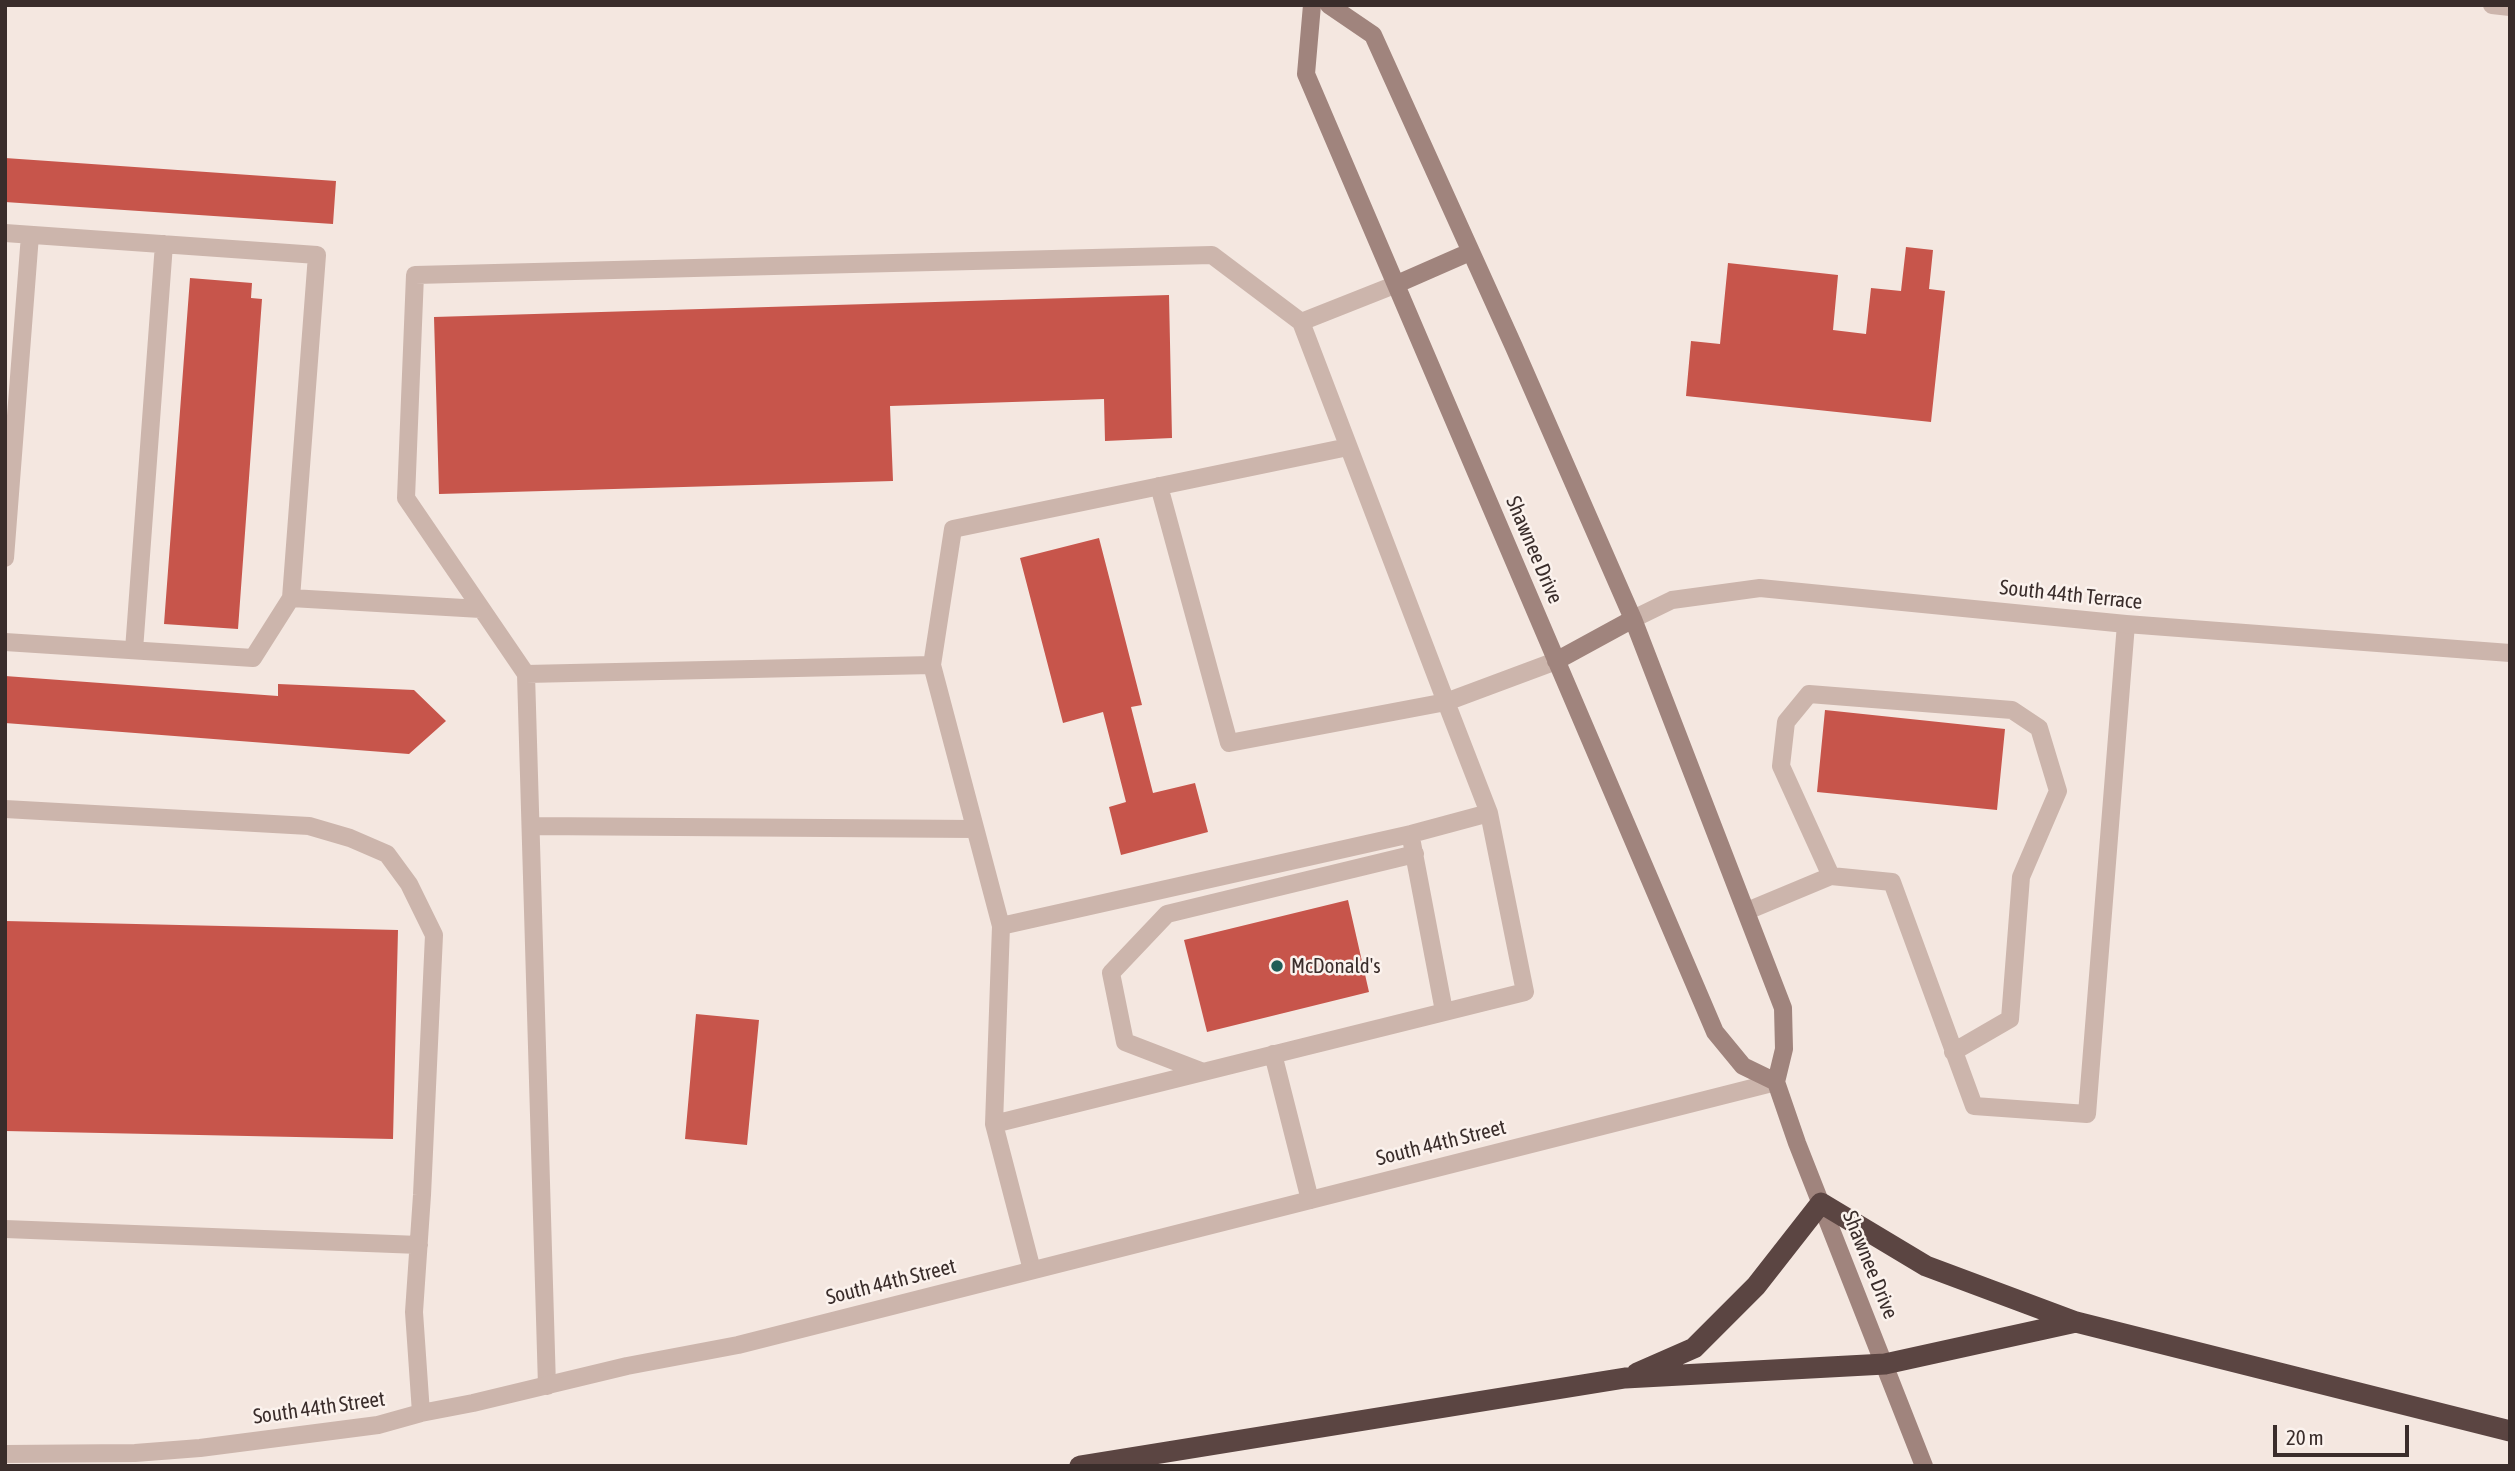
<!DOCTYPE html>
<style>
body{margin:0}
#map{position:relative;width:2515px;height:1471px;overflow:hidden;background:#f4e7e0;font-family:"Asap Condensed",sans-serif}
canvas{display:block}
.frame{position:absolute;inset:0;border:7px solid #3a2d2b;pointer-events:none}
.scale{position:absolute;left:2273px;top:1425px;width:136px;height:32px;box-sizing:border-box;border:4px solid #3a2d2b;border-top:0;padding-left:9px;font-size:21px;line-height:24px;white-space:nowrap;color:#3a2d2b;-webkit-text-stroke:5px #fbf2ed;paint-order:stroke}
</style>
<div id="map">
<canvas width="2515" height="1471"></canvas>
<div class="frame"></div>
<div class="scale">20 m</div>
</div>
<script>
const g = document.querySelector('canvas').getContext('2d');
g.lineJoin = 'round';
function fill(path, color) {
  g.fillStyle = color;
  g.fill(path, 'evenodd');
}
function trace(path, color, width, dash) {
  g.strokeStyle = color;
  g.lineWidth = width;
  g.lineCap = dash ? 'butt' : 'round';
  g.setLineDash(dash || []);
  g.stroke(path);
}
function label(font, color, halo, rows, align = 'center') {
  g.font = font + ' "Asap Condensed",sans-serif';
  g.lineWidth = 5;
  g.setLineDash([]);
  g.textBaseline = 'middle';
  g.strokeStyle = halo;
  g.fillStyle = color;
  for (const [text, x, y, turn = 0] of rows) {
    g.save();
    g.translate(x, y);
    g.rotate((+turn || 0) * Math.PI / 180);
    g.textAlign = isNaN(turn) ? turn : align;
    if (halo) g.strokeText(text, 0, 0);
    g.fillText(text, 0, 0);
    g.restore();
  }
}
fill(new Path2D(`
 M 5,158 L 336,181 L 333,224 L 5,202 Z
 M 1906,247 L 1933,250 L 1929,289 L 1945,291 L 1931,422 L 1686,396 L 1691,341 L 1720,344 L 1728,263 L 1838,275 L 1833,330 L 1866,334 L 1871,288 L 1901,291 Z
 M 190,278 L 252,283 L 251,298 L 262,299 L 238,629 L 164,624 Z
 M 1169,295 L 1172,438 L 1105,441 L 1104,399 L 890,406 L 893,481 L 439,494 L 434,317 Z
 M 1099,538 L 1142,705 L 1131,707 L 1153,793 L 1195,783 L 1208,832 L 1121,855 L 1109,807 L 1126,802 L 1103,712 L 1063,723 L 1020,558 Z
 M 5,676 L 278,696 L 278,684 L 414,690 L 446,721 L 409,754 L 5,723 Z
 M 1825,710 L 2005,729 L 1997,810 L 1817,792 Z
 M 1348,900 L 1369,992 L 1207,1032 L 1184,940 Z
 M 5,921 L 398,930 L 393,1139 L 5,1131 Z
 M 696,1014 L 759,1020 L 747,1145 L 685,1139 Z`), '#c7554b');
trace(new Path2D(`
 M 5,233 L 317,255 L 291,598 L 253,658 L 5,642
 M 1397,284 L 1301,322 L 1446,702 L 1556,661
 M 5,558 L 30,235
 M 291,598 L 481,609
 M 134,650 L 164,244
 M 526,674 L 932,665
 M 531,826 L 975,829
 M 1412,843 L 1444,1011
 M 1831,876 L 1781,766 L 1786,722 L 1809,694 L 2012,710 L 2039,728 L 2058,791 L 2021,877 L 2010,1019 L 1953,1052
 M 1747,911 L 1831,876 L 1892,882 L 1974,1106 L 2087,1114 L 2126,624
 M 1001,926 L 1411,834 L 1489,813
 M 1273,1054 L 1310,1200
 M 1203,1072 L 1125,1042 L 1111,973 L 1167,914 L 1415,854
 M 994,1124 L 1525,992 L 1489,813 L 1446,702 L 1229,743 L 1159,486
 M 1032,1270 L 994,1124 L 1001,926 L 932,665 L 953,529 L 1348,447
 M 547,1386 L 526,674 L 406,498 L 415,275 L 1212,255 L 1301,322`), '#ccb5ac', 18);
trace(new Path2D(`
 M 2492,5 L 2510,7
 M 1633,619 L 1672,600 L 1760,588 L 2126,624 L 2510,653
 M 5,809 L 309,826 L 350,838 L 387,854 L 409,884 L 434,935 L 422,1195 L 414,1312 L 421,1413
 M 5,1229 L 419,1245
 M 5,1454 L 135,1453 L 200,1448 L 378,1425 L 421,1413 L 473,1403 L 627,1366 L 738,1345 L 1776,1082`), '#ccb5ac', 18);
trace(new Path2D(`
 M 1312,5 L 1306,74 L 1715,1032 L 1743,1066 L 1776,1082
 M 1329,5 L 1373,35 L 1514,347 L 1633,619 L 1783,1008 L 1784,1049 L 1776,1082 L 1797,1143 L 1924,1466
 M 1397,284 L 1470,252
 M 1556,661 L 1633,619`), '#a0847d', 18);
trace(new Path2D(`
 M 1637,1373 L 1694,1348 L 1756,1286 L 1821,1203 L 1926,1266 L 2076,1322 L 2510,1431
 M 1080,1466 L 1625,1378 L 1885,1364 L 2076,1322`), '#5b4542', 21);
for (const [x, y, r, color] of [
 [1277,966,7,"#1f5d57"]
]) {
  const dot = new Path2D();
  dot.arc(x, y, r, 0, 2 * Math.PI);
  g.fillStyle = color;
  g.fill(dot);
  trace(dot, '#fbf2ed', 2.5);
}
label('21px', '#3a2d2b', '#fbf2ed', [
 ["Shawnee Drive",1534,550,67],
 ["South 44th Terrace",2071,595,6],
 ["South 44th Street",1441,1143,-14],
 ["Shawnee Drive",1870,1265,68],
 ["South 44th Street",891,1282,-14],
 ["South 44th Street",319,1408,-8]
]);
label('21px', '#3a2d2b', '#fbf2ed', [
 ["McDonald's",1291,966]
], 'left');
</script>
